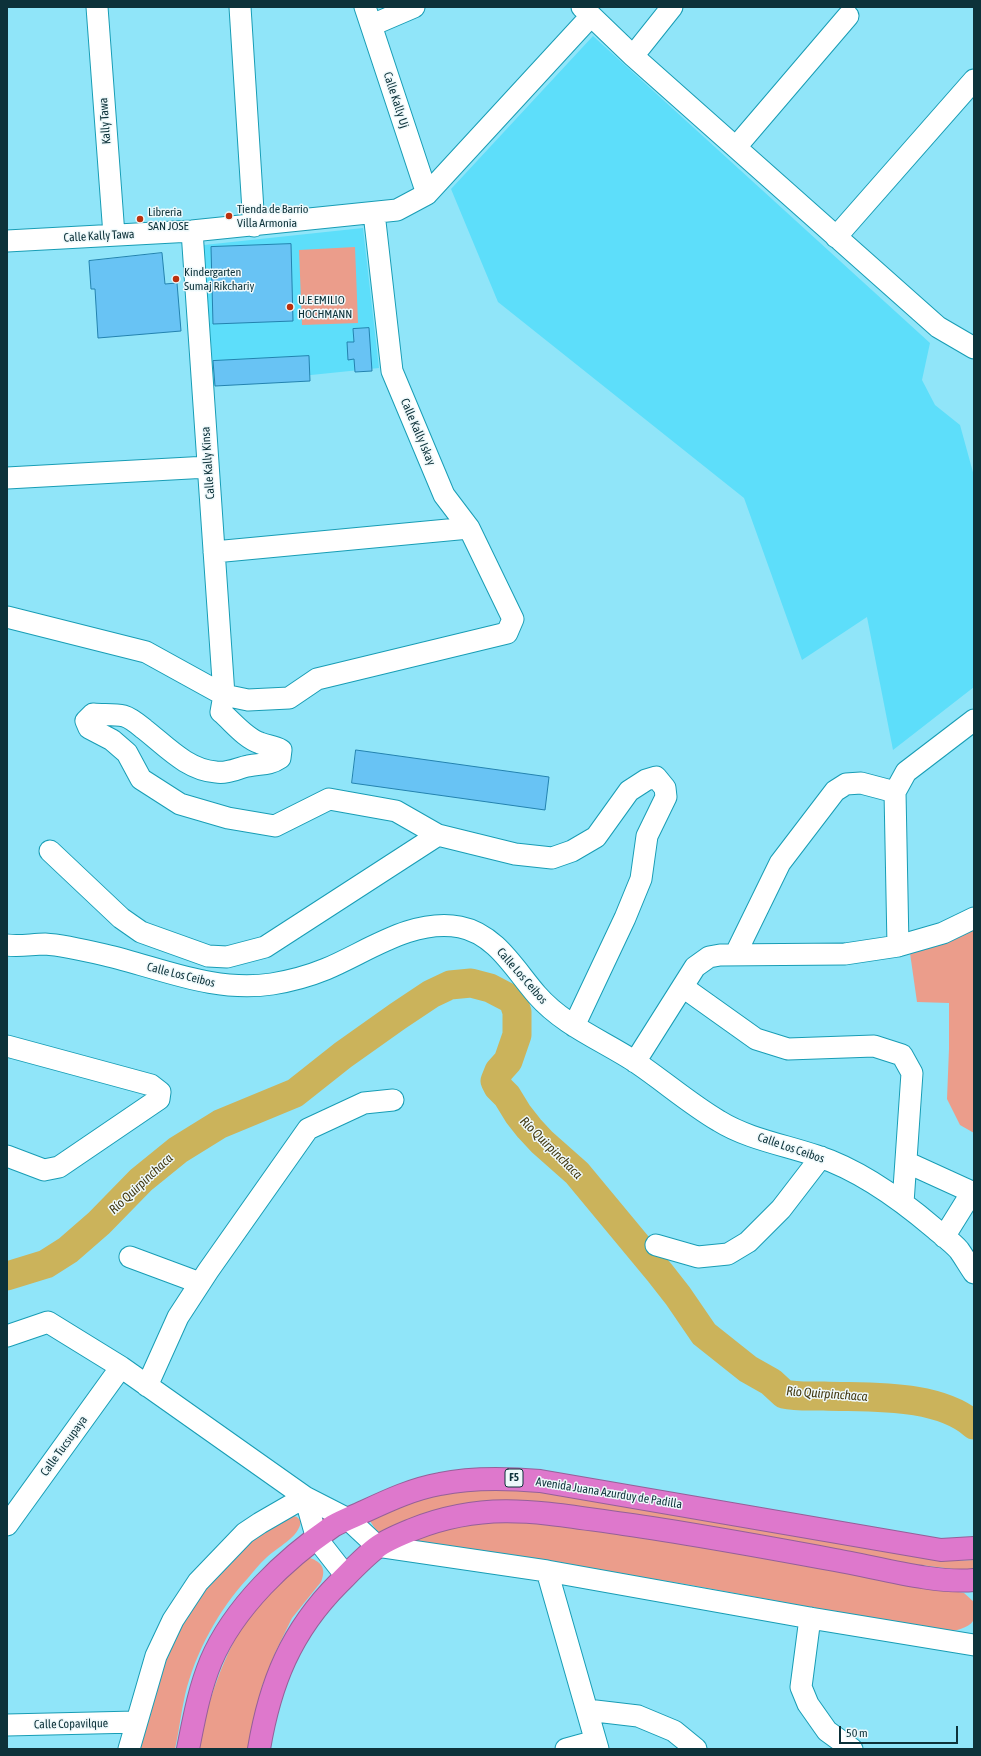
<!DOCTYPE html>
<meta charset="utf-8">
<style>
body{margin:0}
#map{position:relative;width:981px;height:1756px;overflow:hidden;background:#90e5f9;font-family:"Asap Condensed",sans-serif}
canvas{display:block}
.frame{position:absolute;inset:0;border:8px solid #0d323a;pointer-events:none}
.scale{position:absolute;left:839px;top:1726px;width:119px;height:18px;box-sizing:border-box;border:2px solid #0d323a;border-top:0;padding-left:5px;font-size:12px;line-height:14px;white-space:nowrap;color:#0d323a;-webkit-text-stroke:3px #eff9fb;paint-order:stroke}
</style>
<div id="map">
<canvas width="981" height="1756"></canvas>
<div class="frame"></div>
<div class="scale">50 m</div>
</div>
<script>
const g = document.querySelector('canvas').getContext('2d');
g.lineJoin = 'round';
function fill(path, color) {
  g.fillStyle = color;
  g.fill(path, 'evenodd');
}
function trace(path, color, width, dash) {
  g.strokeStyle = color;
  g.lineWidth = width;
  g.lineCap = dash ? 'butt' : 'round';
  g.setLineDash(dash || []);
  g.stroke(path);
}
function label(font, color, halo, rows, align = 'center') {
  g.font = font + ' "Asap Condensed",sans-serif';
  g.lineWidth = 3;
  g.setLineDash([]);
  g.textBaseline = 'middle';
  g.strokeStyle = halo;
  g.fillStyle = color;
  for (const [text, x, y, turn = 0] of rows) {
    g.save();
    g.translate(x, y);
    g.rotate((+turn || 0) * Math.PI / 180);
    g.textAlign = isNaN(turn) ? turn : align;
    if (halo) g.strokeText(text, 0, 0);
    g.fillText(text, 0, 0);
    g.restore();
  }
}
fill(new Path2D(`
 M 593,36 L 930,343 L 922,380 L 935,405 L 960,425 L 974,476 L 974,687 L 893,750 L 867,617 L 802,660 L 744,498 L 498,302 L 451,189 Z
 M 363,228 L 379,368 L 214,385 L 204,245 Z`), '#5ddefa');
fill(new Path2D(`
 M 355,247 L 358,323 L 302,325 L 299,250 Z
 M 974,925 L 974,1133 L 960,1125 L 947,1099 L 949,1049 L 949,1003 L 917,1002 L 910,953 Z
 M 527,1489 L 934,1558 L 954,1561 L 974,1560 L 974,1569 L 961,1570 L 905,1563 L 530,1502 L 487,1501 L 454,1506 L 380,1536 L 368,1518 L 404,1502 L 459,1490 Z
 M 291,1515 L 297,1517 L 301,1521 C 299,1538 277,1547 266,1558 C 259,1564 254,1571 248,1578 C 219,1609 195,1653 185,1695 C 181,1713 179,1731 175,1749 L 134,1749 L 180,1617 L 233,1550 Z
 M 513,1519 L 726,1550 L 964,1593 L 974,1602 C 974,1607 976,1616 973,1621 C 969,1628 954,1631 947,1632 L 685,1584 L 571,1566 L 400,1546 L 451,1526 Z
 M 307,1557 C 321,1561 327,1568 321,1582 L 292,1618 L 275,1653 L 262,1686 L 249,1749 L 198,1749 C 208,1701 223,1654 251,1613 C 266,1592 287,1574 307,1557 Z`), '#eb9d8b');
trace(new Path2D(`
 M 7,1276 L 46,1264 L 68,1250 L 99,1223 L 141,1180 L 178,1150 L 220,1124 L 295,1093 L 343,1055 L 398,1016 L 431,994 L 450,985 L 471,983 L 490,988 L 513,1000 L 517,1012 L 517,1035 L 508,1061 L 499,1071 L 495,1081 L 498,1087 L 507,1096 L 518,1114 L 529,1128 L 542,1142 L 577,1173 L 660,1273 L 678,1296 L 704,1334 L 748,1369 L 771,1382 L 784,1394 C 797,1397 811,1396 824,1396 C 870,1398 937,1393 974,1425`), '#cbb35b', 29);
const building = new Path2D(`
 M 291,244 L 293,321 L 213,324 L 211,247 Z
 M 162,253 L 165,284 L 177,283 L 181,331 L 98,338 L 95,289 L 91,289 L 89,261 Z
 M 369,328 L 372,371 L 355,372 L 354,359 L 348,360 L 347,342 L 354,342 L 353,329 Z
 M 309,356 L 310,381 L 215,386 L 213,361 Z
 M 356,750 L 549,777 L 545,810 L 352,783 Z`);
fill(building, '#68c3f4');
trace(building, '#2382af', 1);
const minor = new Path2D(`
 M 97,7 L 114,235
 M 240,7 L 254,226
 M 365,7 L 427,194
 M 582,7 L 633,56 L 938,327 L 974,348
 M 372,25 L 414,7
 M 633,56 L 672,7
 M 736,147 L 848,16
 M 192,231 L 224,695 L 221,712 C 233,722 245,738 260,743 C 267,746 274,746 281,750 L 280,758 C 268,766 261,763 248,766 C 238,768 227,774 216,772 C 187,770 166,746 144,729 C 138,724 131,718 124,716 C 114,714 103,715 93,714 L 86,721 L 89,728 L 112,740 L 127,753 L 141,779 L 180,804 L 228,818 L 275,826 L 329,799 L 396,811 L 438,835 L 515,854 L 552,858 L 572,851 L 596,837 L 629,791 L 646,780 L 656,777 L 665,788 L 666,797 L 647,836 L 641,879 L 625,918 L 574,1026
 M 836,237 L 974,80
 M 7,241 L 192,231 L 397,210 L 427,194 L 591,16
 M 7,478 L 208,467
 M 214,552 L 469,528
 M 7,617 L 146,652 L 224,695 L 248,700 L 289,698 L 317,679 L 507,633 L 513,619 L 469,528 L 444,495 L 392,371 L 374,213
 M 50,851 L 121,918 L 141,932 L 208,956 L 227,957 L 265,947 L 438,835
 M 7,945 C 20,947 32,944 45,944 C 62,945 88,951 105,955 C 161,968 214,993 272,984 C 290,981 309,976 326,969 C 367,952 412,918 460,927 C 496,934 515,970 537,995 C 564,1026 604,1041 637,1063 C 665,1082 690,1104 719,1121 C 748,1139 785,1145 817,1156 C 860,1170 900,1199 934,1228 C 942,1235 952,1242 959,1250 C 964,1257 969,1266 974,1273
 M 898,946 L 895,792 L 906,772 L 974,720
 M 735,955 L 780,863 L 835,791 L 846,784 L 861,783 L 895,792
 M 683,987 L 756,1039 L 788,1049 L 874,1046 L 902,1055 L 912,1073 L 903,1203
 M 7,1046 L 151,1085 L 160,1092 L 159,1099 L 59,1167 L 44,1170 L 7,1156
 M 635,1062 L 695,967 L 709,957 L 720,955 L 845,954 L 898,946 L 943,933 L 974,918
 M 906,1162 L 974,1193
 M 944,1237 L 972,1192
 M 656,1245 L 698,1257 L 728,1254 L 748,1242 L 781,1209 L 821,1157
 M 130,1257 L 200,1283
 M 7,1336 L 48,1322 L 121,1367 L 305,1497 L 348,1519 L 377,1546 L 547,1571 L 810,1618 L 974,1645
 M 147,1386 L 178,1317 L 208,1271 L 308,1129 L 364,1103 L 393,1100
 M 305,1497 L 317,1539 L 346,1576
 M 7,1525 L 121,1367
 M 547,1571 L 598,1749
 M 810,1618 L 801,1687 L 808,1704 L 827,1731 L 852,1749
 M 587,1710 L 638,1716 L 674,1731 L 696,1749
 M 7,1725 L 136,1722
 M 129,1749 L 156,1656 L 173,1620 L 198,1582 L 245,1533 L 260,1523 L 305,1497
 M 566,1749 L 595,1741`);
const highway = new Path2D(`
 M 188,1749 C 194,1719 199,1690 211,1661 C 234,1607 285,1559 333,1526 C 342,1521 352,1517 361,1513 C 387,1501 412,1489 440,1484 C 473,1477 506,1478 540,1481 L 941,1550 L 974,1548
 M 259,1749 C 270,1683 291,1631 339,1583 C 351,1571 363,1558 376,1548 C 386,1540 402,1534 414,1529 C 490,1499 548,1514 624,1524 C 695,1534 765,1547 835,1560 C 876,1567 934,1584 974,1580`);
trace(minor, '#189db5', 23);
trace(highway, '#956099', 24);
trace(minor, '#fff', 21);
trace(highway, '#de78cc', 22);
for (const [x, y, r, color] of [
 [229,216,4,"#bb310d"],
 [140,219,4,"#bb310d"],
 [176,279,4,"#bb310d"],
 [290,307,4,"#bb310d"]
]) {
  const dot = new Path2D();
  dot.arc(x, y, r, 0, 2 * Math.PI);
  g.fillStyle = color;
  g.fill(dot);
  trace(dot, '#eff9fb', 1.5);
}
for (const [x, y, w] of [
 [514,1478,18]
]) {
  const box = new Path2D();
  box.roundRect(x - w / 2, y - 9, w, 18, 3);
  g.fillStyle = '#eff9fb';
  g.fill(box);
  trace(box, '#0d323a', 1);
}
label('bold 11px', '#0d323a', null, [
 ["F5",514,1478]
]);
label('12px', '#0d323a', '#eff9fb', [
 ["Calle Kally Uj",396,100,72],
 ["Kally Tawa",105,121,-94],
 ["Calle Kally Tawa",99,236,-3],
 ["Calle Kally Iskay",418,432,67],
 ["Calle Kally Kinsa",208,463,-94],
 ["Calle Los Ceibos",181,975,14],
 ["Calle Los Ceibos",522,976,49],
 ["Calle Los Ceibos",791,1148,19],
 ["Calle Tucsupaya",64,1446,-54],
 ["Avenida Juana Azurduy de Padilla",609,1493,9],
 ["Calle Copavilque",71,1724,-1]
]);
label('12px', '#0d323a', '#eff9fb', [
 ["Tienda de Barrio",237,209],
 ["Villa Armonia",237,223],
 ["Libreria",148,212],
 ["SAN JOSE",148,226],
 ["Kindergarten",184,272],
 ["Sumaj Rikchariy",184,286],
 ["U.E EMILIO",298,300],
 ["HOCHMANN",298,314]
], 'left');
label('italic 13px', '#423811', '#eff9fb', [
 ["Río Quirpinchaca",551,1148,45],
 ["Río Quirpinchaca",141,1184,-43],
 ["Río Quirpinchaca",827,1394,4]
]);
</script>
